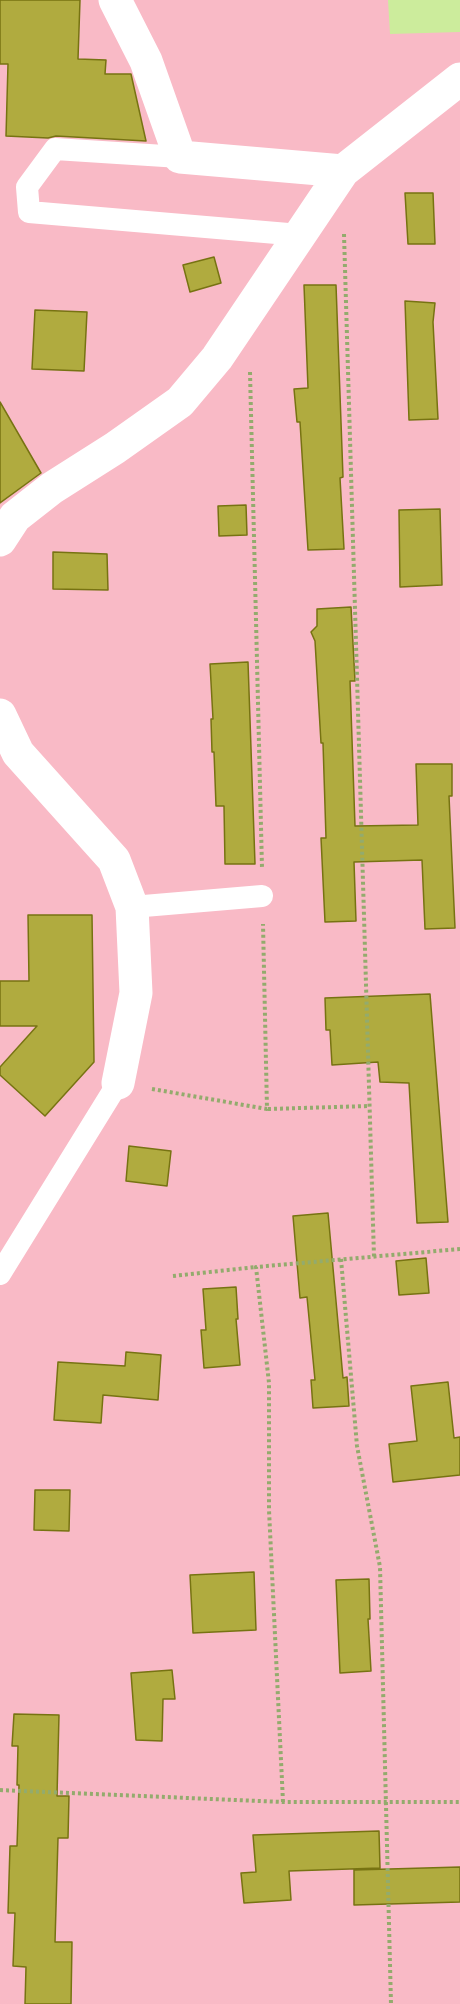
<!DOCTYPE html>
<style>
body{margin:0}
canvas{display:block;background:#ccec9c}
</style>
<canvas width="460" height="2004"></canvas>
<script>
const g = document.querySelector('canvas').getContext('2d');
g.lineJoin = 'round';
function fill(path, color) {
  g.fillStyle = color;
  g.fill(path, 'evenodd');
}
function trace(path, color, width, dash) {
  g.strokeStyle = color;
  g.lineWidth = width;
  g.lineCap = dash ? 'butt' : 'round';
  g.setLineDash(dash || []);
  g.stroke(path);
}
fill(new Path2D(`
 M 0,0 L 388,0 L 390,34 L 460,32 L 460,2004 L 0,2004 Z`), '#f9bac6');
const building = new Path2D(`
 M 0,0 L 80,0 L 78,59 L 106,60 L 105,74 L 131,74 L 146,141 L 56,136 L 48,138 L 6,136 L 8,64 L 0,64 Z
 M 405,193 L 433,193 L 435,244 L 408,244 Z
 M 214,257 L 221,283 L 190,292 L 183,265 Z
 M 304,285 L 336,285 L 343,477 L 340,478 L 344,549 L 308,550 L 300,422 L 297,422 L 294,389 L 308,388 Z
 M 405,301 L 435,303 L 433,322 L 438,419 L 409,420 Z
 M 35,310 L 87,312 L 84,371 L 32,369 Z
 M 0,402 L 41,473 L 0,503 Z
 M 246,505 L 247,535 L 219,536 L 218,506 Z
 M 440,509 L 442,585 L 400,587 L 399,510 Z
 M 53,552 L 107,554 L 108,590 L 53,589 Z
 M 351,607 L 355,681 L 350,681 L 355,826 L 418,825 L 416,764 L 452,764 L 452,796 L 449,796 L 455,928 L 425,929 L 422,860 L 354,862 L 356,921 L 325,922 L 321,838 L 326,838 L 323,743 L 321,743 L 315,641 L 311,632 L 317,626 L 317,609 Z
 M 248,662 L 255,864 L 225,864 L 224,806 L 216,806 L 214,752 L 212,752 L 211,719 L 213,719 L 210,664 Z
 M 28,915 L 92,915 L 94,1062 L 45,1116 L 0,1075 L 0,1067 L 37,1026 L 0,1026 L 0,981 L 29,981 Z
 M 430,994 L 448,1222 L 417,1223 L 409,1083 L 380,1082 L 378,1062 L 332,1065 L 330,1030 L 326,1030 L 325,998 Z
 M 129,1146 L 171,1151 L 167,1186 L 126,1181 Z
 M 328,1213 L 343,1378 L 347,1377 L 349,1406 L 313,1408 L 311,1380 L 315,1380 L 307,1297 L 300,1298 L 293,1216 Z
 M 426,1258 L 429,1293 L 399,1295 L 396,1261 Z
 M 236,1287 L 238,1319 L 236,1319 L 240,1365 L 204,1368 L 201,1330 L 206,1330 L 203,1289 Z
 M 126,1352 L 161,1355 L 158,1400 L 103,1395 L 101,1423 L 54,1420 L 58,1362 L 125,1366 Z
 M 448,1382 L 454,1438 L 460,1437 L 460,1475 L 393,1482 L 389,1444 L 417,1441 L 411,1386 Z
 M 35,1490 L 70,1490 L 69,1531 L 34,1530 Z
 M 254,1572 L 256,1630 L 193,1633 L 190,1575 Z
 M 369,1579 L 370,1619 L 368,1619 L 371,1671 L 340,1673 L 336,1580 Z
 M 172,1670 L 175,1699 L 163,1699 L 162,1741 L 136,1740 L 131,1673 Z
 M 14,1714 L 59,1715 L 57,1796 L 69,1796 L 68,1838 L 58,1838 L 55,1942 L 72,1942 L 71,2004 L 25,2004 L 26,1967 L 13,1966 L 15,1913 L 8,1913 L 10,1846 L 17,1846 L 19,1785 L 17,1785 L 18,1746 L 12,1746 Z
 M 379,1831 L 380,1868 L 289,1871 L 291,1900 L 244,1903 L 241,1873 L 256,1872 L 253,1835 Z
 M 460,1867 L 460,1902 L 354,1905 L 354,1870 Z`);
fill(building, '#b0ab3f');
trace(building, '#777312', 1.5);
trace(new Path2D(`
 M 344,234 L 374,1257
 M 250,372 L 262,868
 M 152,1089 L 267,1109 L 263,924
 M 268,1109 L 369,1106
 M 341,1259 L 357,1446 L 380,1567 L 391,2004
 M 173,1276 L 256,1267
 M 0,1790 L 283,1802 L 460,1802
 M 283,1802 L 269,1510 L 269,1383 L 256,1267 L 460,1249`), '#93ab6d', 4, [3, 3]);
trace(new Path2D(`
 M 180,157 L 55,149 L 27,187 L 29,212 L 300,235
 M 132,907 L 262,896
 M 0,1274 L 118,1083`), '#fff', 22);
trace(new Path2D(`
 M 115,0 L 146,61 L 180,157 L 343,171
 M 0,540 L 15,517 L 52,488 L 115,448 L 180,402 L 217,358 L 343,171 L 460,79
 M 0,715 L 18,753 L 114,860 L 132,907 L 136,993 L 118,1083`), '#fff', 33);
</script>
